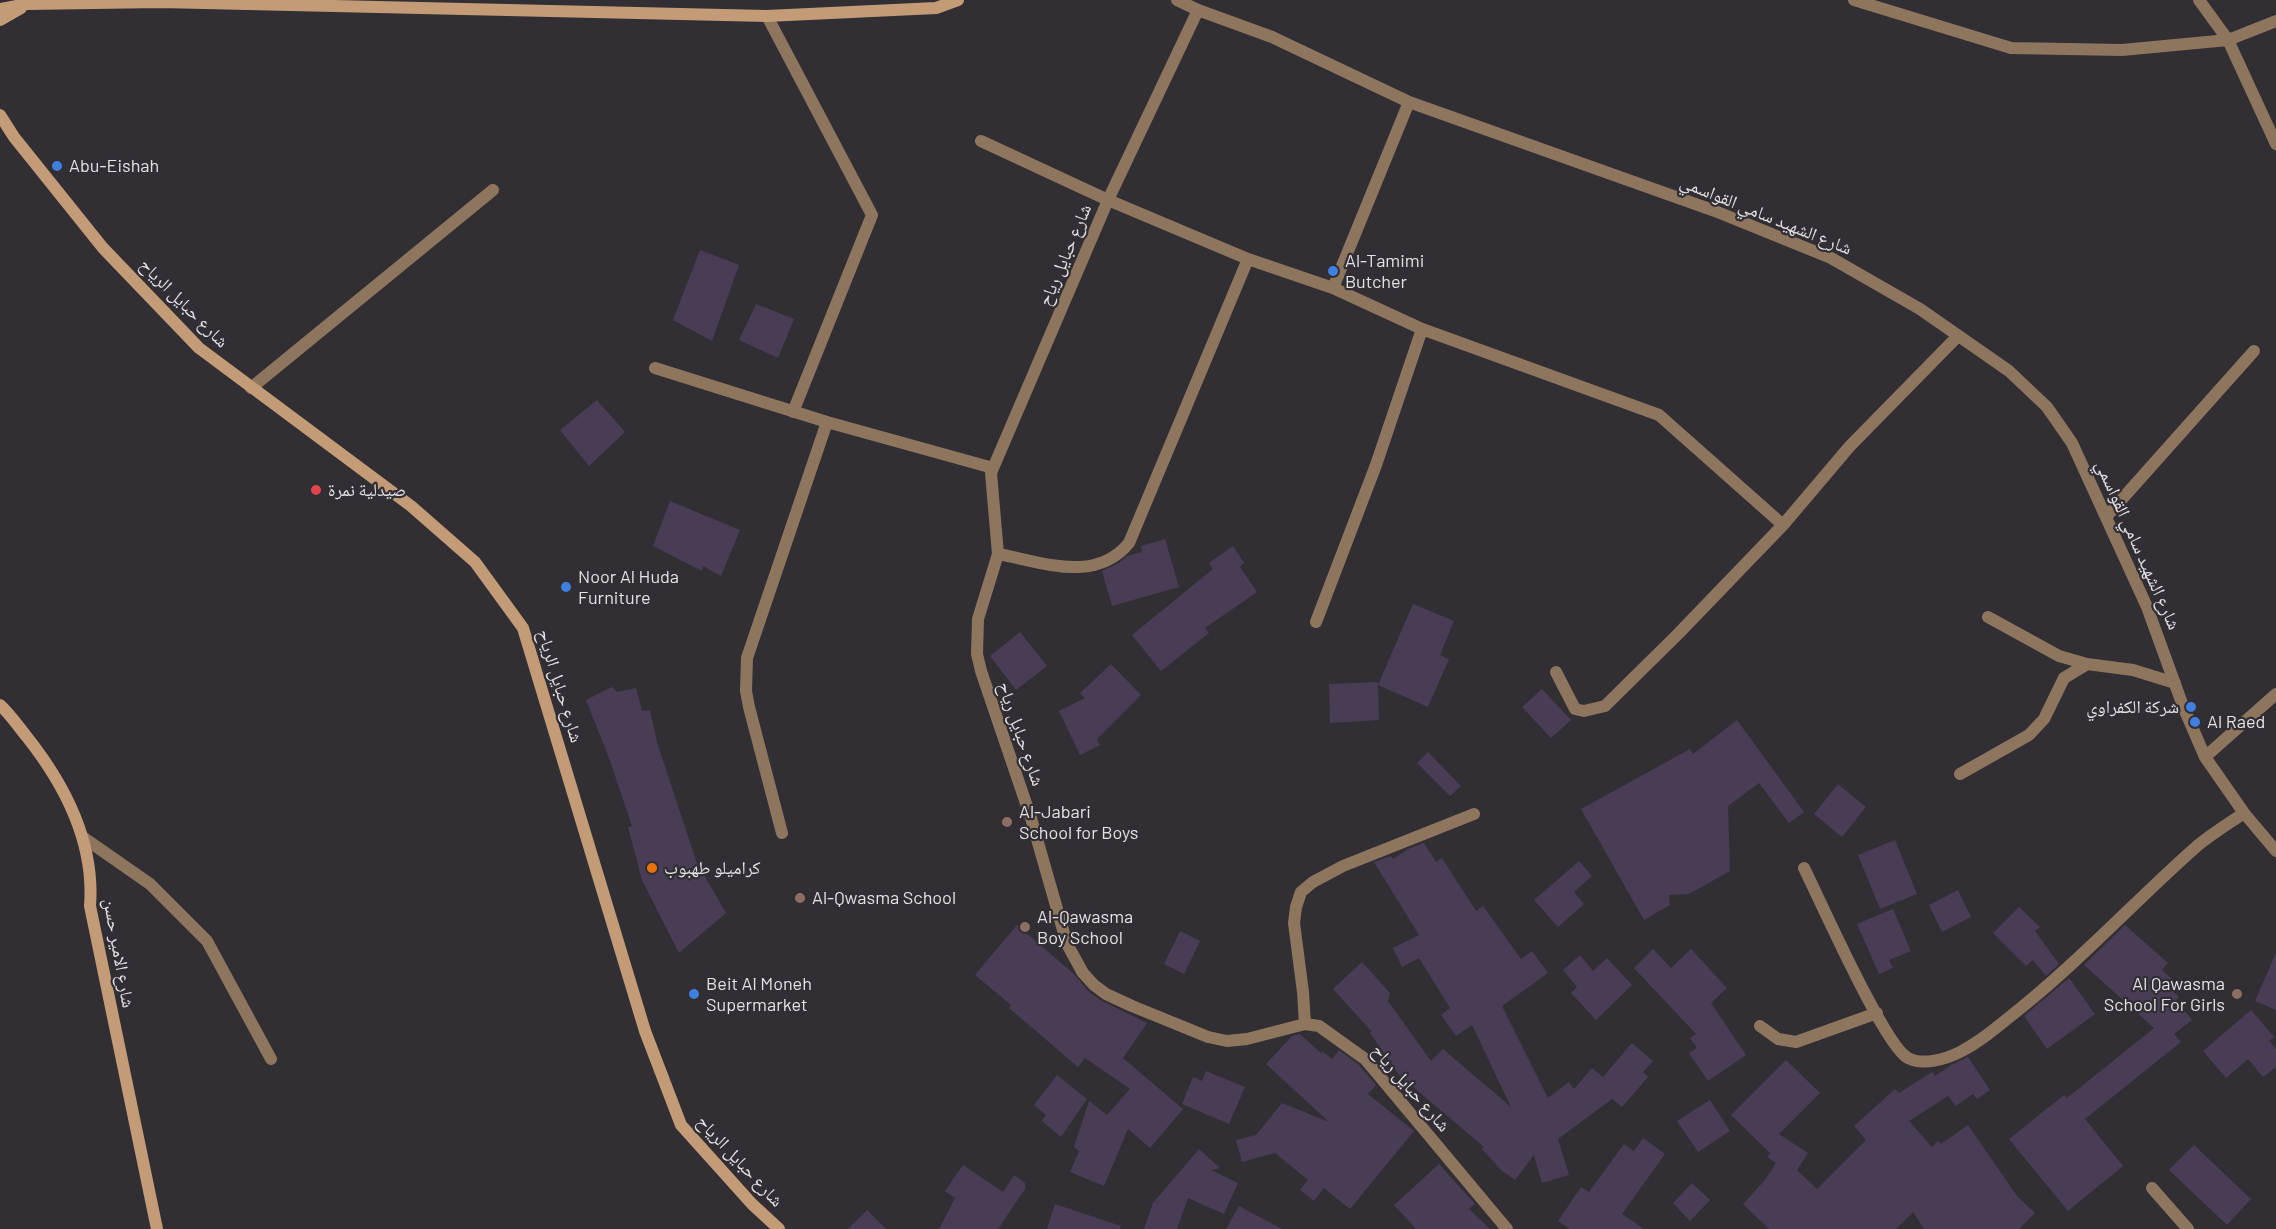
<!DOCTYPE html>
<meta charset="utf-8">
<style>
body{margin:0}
canvas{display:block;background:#312e34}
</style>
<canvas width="2276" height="1229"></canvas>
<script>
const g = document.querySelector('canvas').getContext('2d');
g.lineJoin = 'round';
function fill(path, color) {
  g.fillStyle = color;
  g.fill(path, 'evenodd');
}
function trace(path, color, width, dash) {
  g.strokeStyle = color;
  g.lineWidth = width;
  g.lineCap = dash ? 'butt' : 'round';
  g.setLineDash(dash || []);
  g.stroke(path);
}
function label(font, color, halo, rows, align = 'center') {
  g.font = font + ' Barlow,"Noto Naskh Arabic",sans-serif';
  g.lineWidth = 4.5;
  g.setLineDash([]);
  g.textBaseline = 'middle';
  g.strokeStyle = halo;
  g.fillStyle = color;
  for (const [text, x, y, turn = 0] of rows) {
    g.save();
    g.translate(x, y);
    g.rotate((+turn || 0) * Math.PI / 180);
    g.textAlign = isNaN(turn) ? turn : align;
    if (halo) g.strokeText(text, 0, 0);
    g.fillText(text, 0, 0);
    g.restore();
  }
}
fill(new Path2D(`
 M 700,250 L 739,265 L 712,341 L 673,320 Z
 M 756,304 L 794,319 L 778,358 L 739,340 Z
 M 597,400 L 625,432 L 589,466 L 560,430 Z
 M 670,501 L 740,530 L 721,576 L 703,566 L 702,571 L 653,546 Z
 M 1165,539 L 1179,587 L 1112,606 L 1102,571 L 1119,563 L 1127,556 L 1142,552 L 1141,546 Z
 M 1233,546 L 1244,563 L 1240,567 L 1257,592 L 1205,628 L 1209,633 L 1161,671 L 1132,635 L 1213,569 L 1209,563 Z
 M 1413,604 L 1454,621 L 1440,655 L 1449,659 L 1428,707 L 1378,685 Z
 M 1020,632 L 1047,666 L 1016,690 L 990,656 Z
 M 1111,664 L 1141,695 L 1097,739 L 1100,745 L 1080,755 L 1059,711 L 1085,698 L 1080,693 Z
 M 1378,682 L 1379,720 L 1330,723 L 1329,684 Z
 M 612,687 L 617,692 L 636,688 L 642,711 L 650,710 L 657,742 L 696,861 L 726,913 L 679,953 L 642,880 L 628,827 L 632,826 L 609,758 L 586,700 Z
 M 1542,689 L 1571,720 L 1551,738 L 1522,707 Z
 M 1737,720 L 1804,812 L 1789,823 L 1759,783 L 1728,806 L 1730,871 L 1689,894 L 1669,895 L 1670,905 L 1644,920 L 1581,809 L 1690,749 L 1693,754 Z
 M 1428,752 L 1461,786 L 1450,796 L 1417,763 Z
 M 1838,784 L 1866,807 L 1842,837 L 1814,814 Z
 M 1895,840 L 1917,894 L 1880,909 L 1858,855 Z
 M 1424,843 L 1436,862 L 1442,858 L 1476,911 L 1483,906 L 1521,959 L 1532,951 L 1548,973 L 1502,1006 L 1548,1098 L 1569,1082 L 1574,1089 L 1592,1068 L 1603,1077 L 1632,1043 L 1653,1061 L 1643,1072 L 1648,1077 L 1622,1107 L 1612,1099 L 1558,1139 L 1569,1175 L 1542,1183 L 1534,1155 L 1515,1180 L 1501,1170 L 1482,1149 L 1484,1147 L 1399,1075 L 1370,1033 L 1372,1032 L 1333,989 L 1362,962 L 1390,993 L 1388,1001 L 1431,1061 L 1443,1049 L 1511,1107 L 1472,1025 L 1456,1036 L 1441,1015 L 1450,1008 L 1419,958 L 1402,967 L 1393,948 L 1419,935 L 1374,862 L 1391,856 L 1393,859 L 1410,848 Z
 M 1579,861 L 1592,876 L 1574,892 L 1584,904 L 1558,927 L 1534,900 Z
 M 1958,890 L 1971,917 L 1942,932 L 1929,905 Z
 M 2019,907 L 2040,927 L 2035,931 L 2059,964 L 2046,976 L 2033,960 L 2026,966 L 1993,933 Z
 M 1893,909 L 1911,951 L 1889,960 L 1893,968 L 1879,974 L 1857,924 Z
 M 1017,925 L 1074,974 L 1089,992 L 1102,1001 L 1147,1023 L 1123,1058 L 1183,1109 L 1150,1148 L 1128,1129 L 1104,1186 L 1070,1172 L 1079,1151 L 1074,1147 L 1089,1101 L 1107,1115 L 1130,1089 L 1085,1058 L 1078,1067 L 1009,1008 L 1011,1005 L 975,975 Z
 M 2125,925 L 2168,963 L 2162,970 L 2174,981 L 2168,987 L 2179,997 L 2176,1000 L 2192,1020 L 2174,1034 L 2181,1042 L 2085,1119 L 2123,1166 L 2068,1211 L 2009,1139 L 2064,1095 L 2067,1098 L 2154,1028 L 2084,965 Z
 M 1180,931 L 1200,941 L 1184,974 L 1164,964 Z
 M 1653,949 L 1671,968 L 1691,949 L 1727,988 L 1711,1003 L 1746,1055 L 1708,1081 L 1689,1053 L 1697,1048 L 1690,1038 L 1696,1034 L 1634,968 Z
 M 2276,953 L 2276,1010 L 2255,1001 Z
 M 1580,955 L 1593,971 L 1607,958 L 1632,985 L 1596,1020 L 1571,993 L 1577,987 L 1563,970 Z
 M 2069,978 L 2095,1014 L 2047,1049 L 2024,1016 Z
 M 2251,1010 L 2274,1037 L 2269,1041 L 2276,1049 L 2276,1067 L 2263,1077 L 2248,1059 L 2226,1078 L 2203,1051 Z
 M 1300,1034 L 1321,1053 L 1322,1051 L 1332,1059 L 1339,1050 L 1359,1065 L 1376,1085 L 1368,1094 L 1414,1131 L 1350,1209 L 1324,1188 L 1314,1201 L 1300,1190 L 1308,1180 L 1275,1153 L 1242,1162 L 1236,1140 L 1256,1135 L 1282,1103 L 1329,1122 L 1266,1064 L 1292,1036 Z
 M 1968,1057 L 1990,1090 L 1977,1099 L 1973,1094 L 1956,1106 L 1948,1096 L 1909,1121 L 1932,1147 L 1938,1141 L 1941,1144 L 1968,1125 L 2017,1196 L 2035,1213 L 2019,1229 L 1924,1229 L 1913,1212 L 1896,1229 L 1769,1229 L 1743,1204 L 1765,1180 L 1776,1163 L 1767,1157 L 1770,1153 L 1731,1115 L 1786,1060 L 1820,1093 L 1779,1134 L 1808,1153 L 1797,1170 L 1817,1189 L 1866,1140 L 1854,1126 L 1895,1089 L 1899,1093 L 1932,1072 L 1935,1076 L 1951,1065 Z
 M 1206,1071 L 1245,1087 L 1229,1124 L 1182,1104 L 1193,1077 L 1202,1081 Z
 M 1057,1075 L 1087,1099 L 1061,1137 L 1042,1121 L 1046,1115 L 1034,1105 Z
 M 1710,1100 L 1730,1131 L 1698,1152 L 1677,1121 Z
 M 1643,1138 L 1665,1154 L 1622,1214 L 1644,1229 L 1570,1229 L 1558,1221 L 1581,1187 L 1589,1192 L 1624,1144 L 1634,1151 Z
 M 2194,1145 L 2251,1199 L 2227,1225 L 2169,1170 Z
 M 1199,1149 L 1220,1168 L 1211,1170 L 1238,1183 L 1224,1214 L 1188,1198 L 1177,1229 L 1144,1229 L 1153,1203 Z
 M 1439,1164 L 1475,1204 L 1469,1209 L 1490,1229 L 1416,1229 L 1394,1205 Z
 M 963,1165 L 1003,1192 L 1014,1175 L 1025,1183 L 1025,1189 L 998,1229 L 939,1229 L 955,1198 L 945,1191 Z
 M 1692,1183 L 1710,1200 L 1690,1221 L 1673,1203 Z
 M 1055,1204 L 1121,1226 L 1120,1229 L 1047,1229 Z
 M 1239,1206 L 1282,1229 L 1226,1229 Z
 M 867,1210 L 886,1229 L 848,1229 Z`), '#483d54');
trace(new Path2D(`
 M 1177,0 L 1198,10 L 1272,37 L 1409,102 L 1715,211 L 1831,258 L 1920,309 L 2009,371 L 2047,407 L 2072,443 L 2147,607 L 2183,706 L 2205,757 L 2244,813 L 2276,851
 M 1854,0 L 2011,48 L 2122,50 L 2228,40 L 2276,21
 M 2199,0 L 2228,40 L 2276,144
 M 1198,10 L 1108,200 L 991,473 L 998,554 L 978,619 L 977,654 L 981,671 L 1031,818 L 1067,944 L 1083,973 L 1094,985 L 1106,994 L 1132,1006 L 1208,1037 L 1227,1041 L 1247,1039 L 1305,1024 L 1319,1026 L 1365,1059 L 1507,1229
 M 767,16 L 872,215 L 793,412
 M 981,141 L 1108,200 L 1248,259 L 1333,288 L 1422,329 L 1659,415 L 1783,525
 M 1333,288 L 1409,102
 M 655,368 L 827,422 L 993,468
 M 251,388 L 493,190
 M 2106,517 L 2254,351
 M 998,554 C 1043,562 1095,584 1129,543 L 1248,259
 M 1988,617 L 2059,656 L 2087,664
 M 1316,622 L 1376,465 L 1422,329
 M 1556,672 L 1575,709 L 1584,711 L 1605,706 L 1678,634 L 1783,525 L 1850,446 L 1957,337
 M 2205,757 L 2276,694
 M 1960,774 L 2029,735 L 2044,719 L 2064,678 L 2087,664 L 2133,670 L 2175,683
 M 782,833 L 749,707 L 746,691 L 747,658 L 827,422
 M 84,838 L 150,884 L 207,941 L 271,1059
 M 1804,868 C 1820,900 1885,1047 1908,1058 C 1923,1066 1946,1059 1960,1052 C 1983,1040 2002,1023 2022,1007 C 2083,958 2137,899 2196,847 C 2210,835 2228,824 2244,813
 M 1305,1024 L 1303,992 L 1294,923 L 1296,907 L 1301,892 L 1313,882 L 1343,866 L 1474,814
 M 1760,1026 L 1778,1039 L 1796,1042 L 1877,1013
 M 2152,1188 L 2188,1229`), '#8e755e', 12);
trace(new Path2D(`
 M 0,9 L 27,4 L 161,2 L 767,16 L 936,8 L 958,0
 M 0,20 L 21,8
 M 0,115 L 14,137 L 103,248 L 199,348 L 411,506 L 475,562 L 523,628 L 645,1031 L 681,1125 L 752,1204 L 779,1229
 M 0,705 C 10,714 18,726 27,737 C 65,785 95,842 90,906 L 157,1229`), '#c39b76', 12);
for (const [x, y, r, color] of [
 [57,166,6,"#3f7fe0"],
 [1333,271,6,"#3f7fe0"],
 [316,490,6,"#e0444e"],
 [566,587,6,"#3f7fe0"],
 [2191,707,6,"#3f7fe0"],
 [2195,722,6,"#3f7fe0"],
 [1007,822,6,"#8d6e63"],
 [652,868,6,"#e8710a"],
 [800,898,6,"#8d6e63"],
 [1025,927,6,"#8d6e63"],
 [694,994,6,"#3f7fe0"],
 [2237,994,6,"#8d6e63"]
]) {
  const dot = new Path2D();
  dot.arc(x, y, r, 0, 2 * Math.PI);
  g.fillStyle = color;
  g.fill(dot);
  trace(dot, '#312e34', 2);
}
label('18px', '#e4e2e6', '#312e34', [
 ["Abu-Eishah",69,166],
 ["Al-Tamimi",1345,261],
 ["Butcher",1345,282],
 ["صيدلية نمرة",328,490],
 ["Noor Al Huda",578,577],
 ["Furniture",578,598],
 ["شركة الكفراوي",2179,707,"right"],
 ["Al Raed",2207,722],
 ["Al-Jabari",1019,812],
 ["School for Boys",1019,833],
 ["كراميلو طهبوب",664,868],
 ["Al-Qwasma School",812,898],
 ["Al-Qawasma",1037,917],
 ["Boy School",1037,938],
 ["Beit Al Moneh",706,984],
 ["Supermarket",706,1005],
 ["Al Qawasma",2225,984,"right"],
 ["School For Girls",2225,1005,"right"]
], 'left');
label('18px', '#e4e2e6', '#312e34', [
 ["شارع الشهيد سامي القواسمي",1766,215,22],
 ["شارع حبايل رياح",1065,255,-67],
 ["شارع حبايل الرياح",184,303,45],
 ["شارع الشهيد سامي القواسمي",2138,545,66],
 ["شارع حبايل الرياح",560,686,73],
 ["شارع حبايل رياح",1021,734,71],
 ["شارع الامير حسن",119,953,80],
 ["شارع حبايل رياح",1411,1088,49],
 ["شارع حبايل الرياح",740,1161,47]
]);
</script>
